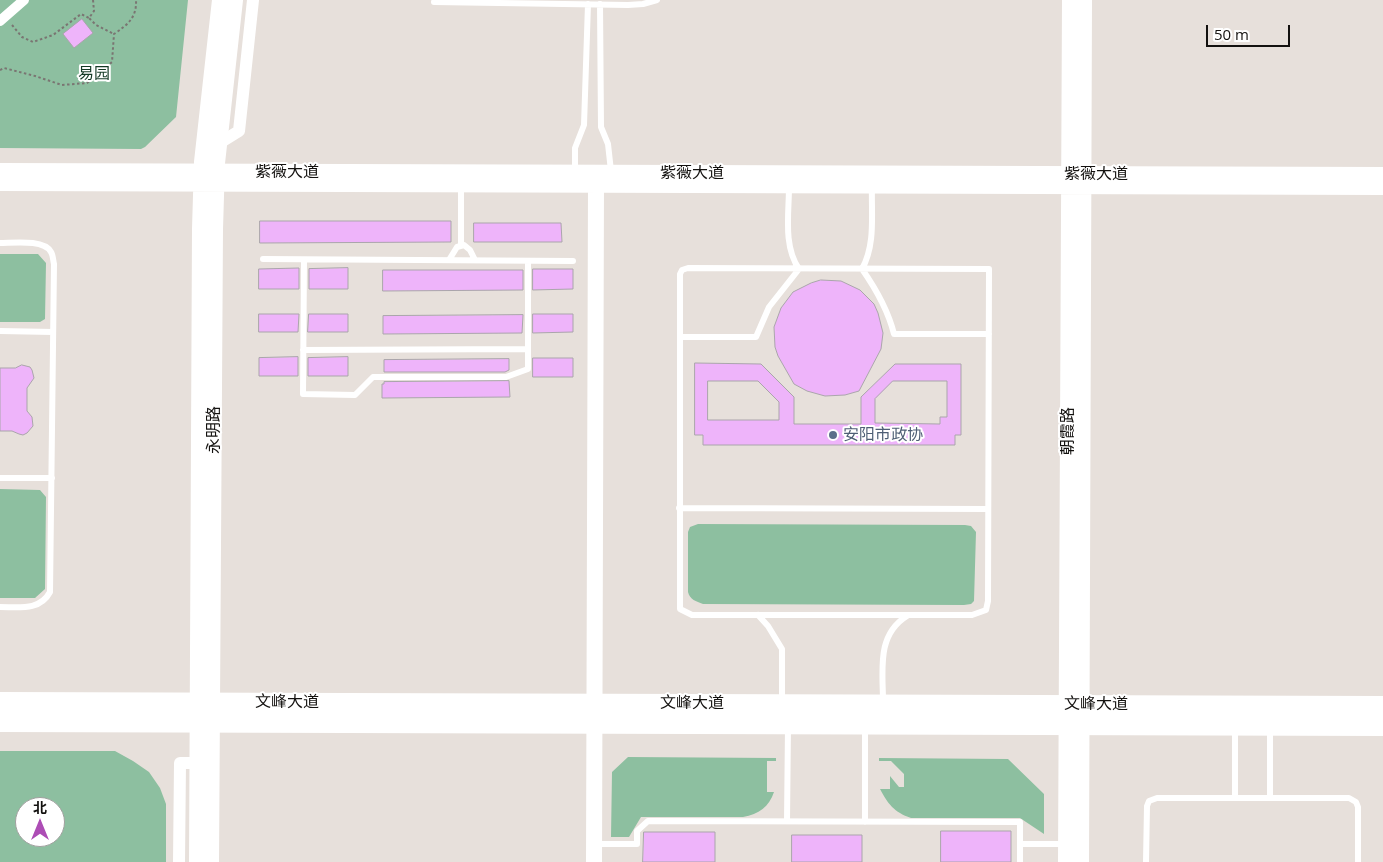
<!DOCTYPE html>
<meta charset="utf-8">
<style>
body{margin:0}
#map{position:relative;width:1383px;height:862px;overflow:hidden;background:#e7e0db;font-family:"Open Sans","Noto Sans SC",sans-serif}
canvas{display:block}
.north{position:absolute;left:15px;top:797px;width:50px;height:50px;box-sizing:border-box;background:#fff;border:1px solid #a1a09f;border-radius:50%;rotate:0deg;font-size:14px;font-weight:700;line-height:20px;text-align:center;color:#13110f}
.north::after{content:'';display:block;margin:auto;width:18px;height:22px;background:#ad4db5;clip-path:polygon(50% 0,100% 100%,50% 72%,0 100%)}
.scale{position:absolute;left:1206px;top:25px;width:84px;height:22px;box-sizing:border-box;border:2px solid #13110f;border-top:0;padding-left:6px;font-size:15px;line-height:18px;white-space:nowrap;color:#13110f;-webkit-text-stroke:4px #fff;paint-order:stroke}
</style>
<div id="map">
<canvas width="1383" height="862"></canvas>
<div class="north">北</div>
<div class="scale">50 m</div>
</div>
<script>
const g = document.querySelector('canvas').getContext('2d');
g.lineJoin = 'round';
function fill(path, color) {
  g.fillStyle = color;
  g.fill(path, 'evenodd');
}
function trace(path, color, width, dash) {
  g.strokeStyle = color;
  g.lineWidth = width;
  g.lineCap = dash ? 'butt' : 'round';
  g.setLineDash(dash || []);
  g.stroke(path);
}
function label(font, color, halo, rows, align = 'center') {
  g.font = font + ' "Open Sans","Noto Sans SC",sans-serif';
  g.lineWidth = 4;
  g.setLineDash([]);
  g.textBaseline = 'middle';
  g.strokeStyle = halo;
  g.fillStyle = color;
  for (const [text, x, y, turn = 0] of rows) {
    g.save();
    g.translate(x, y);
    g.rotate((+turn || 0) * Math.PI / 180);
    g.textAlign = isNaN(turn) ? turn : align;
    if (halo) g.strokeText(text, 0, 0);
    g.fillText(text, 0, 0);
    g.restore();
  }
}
fill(new Path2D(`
 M 0,0 L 188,0 L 176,117 L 145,147 L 141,149 L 0,148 Z
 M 0,254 L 38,254 L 46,263 L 45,319 L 40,322 L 0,322 Z
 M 0,489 L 40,490 L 46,497 L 45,589 L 35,598 L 0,598 Z
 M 698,524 L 965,525 L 971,526 L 976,532 L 974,601 L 971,604 L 964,605 L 703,604 C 696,601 690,600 688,592 L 688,532 L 690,527 Z
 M 0,751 L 115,751 L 133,761 L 149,772 L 160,788 L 166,804 L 166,862 L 0,862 ZM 25,807 L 55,807 L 55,837 L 25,837 Z
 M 628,757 L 776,758 L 776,761 L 767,761 L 767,792 L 774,792 C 769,807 759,814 743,817 L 641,817 L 629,837 L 611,837 L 612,772 Z
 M 879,758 L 1008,759 L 1044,794 L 1044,834 L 1020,818 L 911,818 C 894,812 888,804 880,789 L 890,789 L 890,776 L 899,787 L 904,787 L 904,774 L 891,761 L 879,761 Z`), '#8dbfa0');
const building = new Path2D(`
 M 82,19 L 93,33 L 74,48 L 63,34 Z
 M 260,221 L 451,221 L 451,242 L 260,243 Z
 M 474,223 L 561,223 L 562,242 L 474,242 Z
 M 348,268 L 348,289 L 309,289 L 309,269 Z
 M 259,269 L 299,268 L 299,289 L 259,289 Z
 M 533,269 L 573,269 L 573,289 L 533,290 Z
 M 383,270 L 523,270 L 523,290 L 383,291 Z
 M 821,280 L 841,281 L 860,290 L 874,304 L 878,313 L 883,333 L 881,349 L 859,391 L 845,395 L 825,396 L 807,391 L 794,384 L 778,356 L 775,347 L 774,327 L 781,308 L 793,292 L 811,283 Z
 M 259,314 L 299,314 L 298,332 L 259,332 Z
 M 309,314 L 348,314 L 348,332 L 308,332 Z
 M 533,314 L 573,314 L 573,332 L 533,333 Z
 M 523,315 L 522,333 L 383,334 L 383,316 Z
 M 298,357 L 298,376 L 259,376 L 259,358 Z
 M 348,357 L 348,376 L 308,376 L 308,358 Z
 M 533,358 L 573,358 L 573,377 L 533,377 Z
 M 509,359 L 509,370 L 505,372 L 384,372 L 384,360 Z
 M 695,363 L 761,364 L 794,397 L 794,424 L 861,424 L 861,397 L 895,364 L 961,364 L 961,435 L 955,435 L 955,445 L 703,445 L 703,435 L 695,435 ZM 708,381 L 758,381 L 779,402 L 779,420 L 708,420 ZM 893,381 L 947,381 L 947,417 L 940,417 L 940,424 L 875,423 L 875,399 Z
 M 22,365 L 30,367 L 32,370 L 34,378 L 27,388 L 27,411 L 32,417 L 33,426 L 27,433 L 23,435 L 19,434 L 12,431 L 0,431 L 0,368 L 15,368 Z
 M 509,381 L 510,397 L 382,398 L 382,384 L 384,384 L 384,382 Z
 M 941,831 L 1011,831 L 1011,862 L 941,862 Z
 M 644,832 L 715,832 L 715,862 L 643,862 Z
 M 792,835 L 862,835 L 862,862 L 792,862 Z`);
fill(building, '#eeb4fa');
trace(building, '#aaa5ab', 1);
trace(new Path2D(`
 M 93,0 L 94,11 L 89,18 L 96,25 L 114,34
 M 12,25 L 22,37 L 33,42 L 53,35 L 81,14 L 89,18
 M 0,70 L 4,68 L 35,76 L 62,85 L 87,83 L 112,62 L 114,34 C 127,25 137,18 136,0`), '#7a7572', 2, [2.5, 2.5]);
trace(new Path2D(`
 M 434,2 L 628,5 L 643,4 L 657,0
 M 600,4 L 601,127 L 608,144 L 611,171
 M 575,173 L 575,148 L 584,125 L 588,4
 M 872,186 C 871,213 876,244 862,269 C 876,289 888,310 894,334 L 989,334
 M 0,243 C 13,243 44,239 51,252 C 53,255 53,260 54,264 L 50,592 C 40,611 19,607 0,607
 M 461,246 L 461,186
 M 263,259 L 573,261
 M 304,260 L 303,394 L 355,395 L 373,377 L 506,377 L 528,369 L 528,261
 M 449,260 L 457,247 L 464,245 L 470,250 L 475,260
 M 688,268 L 989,269 L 988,601 L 986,610 L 972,615 L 692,615 L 680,609 L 680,274 L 682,270 Z
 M 0,331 L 53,332
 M 680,337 L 756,337 L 769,307 L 799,269 C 783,246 789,213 789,187
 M 303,350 L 528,349
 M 0,478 L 52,478
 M 679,508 L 988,509
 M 758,615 L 768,626 L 782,649 L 782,701
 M 883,702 C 883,671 876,635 907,616
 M 1235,798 L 1235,729
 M 1270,798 L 1270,729
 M 787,821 L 788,727
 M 865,822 L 865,728
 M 595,844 L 637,844 L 637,831 L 648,821 L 1020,822 L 1020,862
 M 1020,844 L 1066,844
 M 1146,862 L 1147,806 L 1149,801 L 1157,798 L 1349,798 L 1356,802 L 1358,807 L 1358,862`), '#fff', 6);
trace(new Path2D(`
 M 0,21 L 24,0`), '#fff', 10);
trace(new Path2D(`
 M 218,144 L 239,131 L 253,0
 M 179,862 L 180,763 L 197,763`), '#fff', 12);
trace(new Path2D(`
 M 0,171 L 1383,175
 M 0,183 L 1383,187
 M 197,862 L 200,229 L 202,162 L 220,0
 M 211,862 L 215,229 L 217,163 L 235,0
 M 594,862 L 596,185
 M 1066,862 L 1070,0
 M 1081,862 L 1084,0`), '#fff', 16);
trace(new Path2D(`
 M 0,702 L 1383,706
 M 0,722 L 1383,726`), '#fff', 20);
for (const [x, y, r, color] of [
 [833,435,5,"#5c6f8a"]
]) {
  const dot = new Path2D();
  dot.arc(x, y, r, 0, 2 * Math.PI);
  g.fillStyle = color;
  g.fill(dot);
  trace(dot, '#fff', 2);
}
label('16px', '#153a26', '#fff', [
 ["易园",94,74]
]);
label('16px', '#13110f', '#fff', [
 ["紫薇大道",287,172],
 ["紫薇大道",692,173],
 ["紫薇大道",1096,174],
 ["永明路",214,430,-90],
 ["朝霞路",1068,431,-90],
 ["文峰大道",287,702],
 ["文峰大道",692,703],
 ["文峰大道",1096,704]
]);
label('16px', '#4e5e75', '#fff', [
 ["安阳市政协",843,435]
], 'left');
</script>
